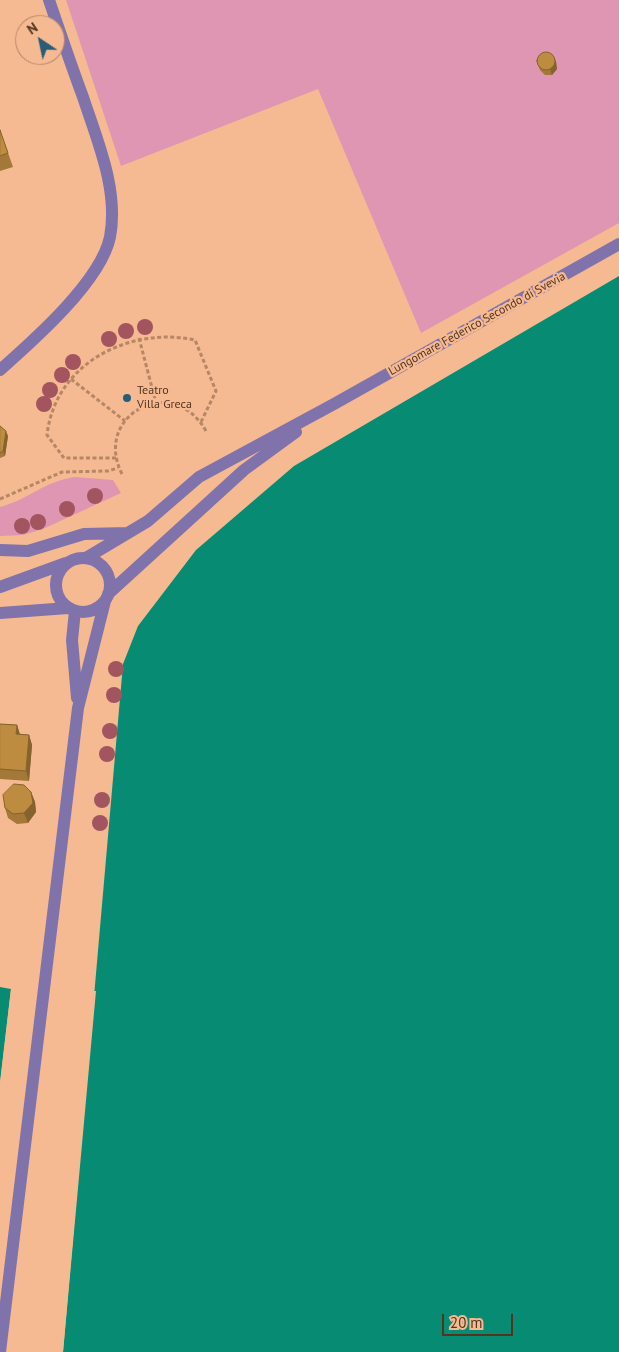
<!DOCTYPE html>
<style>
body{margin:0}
#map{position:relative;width:619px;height:1352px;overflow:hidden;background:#f6ba92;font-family:"PT Sans",sans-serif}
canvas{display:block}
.north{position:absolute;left:15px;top:15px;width:50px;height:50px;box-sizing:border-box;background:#f6ba92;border:1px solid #b58464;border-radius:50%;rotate:326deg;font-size:14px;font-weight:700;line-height:20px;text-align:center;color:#53341f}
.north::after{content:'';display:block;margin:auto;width:18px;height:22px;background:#285c78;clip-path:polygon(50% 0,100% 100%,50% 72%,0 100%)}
.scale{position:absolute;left:442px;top:1314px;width:71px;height:22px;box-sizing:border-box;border:2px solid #53341f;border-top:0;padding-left:6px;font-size:15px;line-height:18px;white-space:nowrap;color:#53341f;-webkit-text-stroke:4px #f6ba92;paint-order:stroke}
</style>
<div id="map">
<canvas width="619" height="1352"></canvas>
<div class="north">N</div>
<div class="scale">20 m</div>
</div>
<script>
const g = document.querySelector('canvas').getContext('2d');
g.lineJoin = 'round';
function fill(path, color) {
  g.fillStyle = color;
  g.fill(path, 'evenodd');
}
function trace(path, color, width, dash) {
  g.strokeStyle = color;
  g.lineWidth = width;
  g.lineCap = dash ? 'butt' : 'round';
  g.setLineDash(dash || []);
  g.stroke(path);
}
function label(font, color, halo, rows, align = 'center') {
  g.font = font + ' "PT Sans",sans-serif';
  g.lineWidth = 4.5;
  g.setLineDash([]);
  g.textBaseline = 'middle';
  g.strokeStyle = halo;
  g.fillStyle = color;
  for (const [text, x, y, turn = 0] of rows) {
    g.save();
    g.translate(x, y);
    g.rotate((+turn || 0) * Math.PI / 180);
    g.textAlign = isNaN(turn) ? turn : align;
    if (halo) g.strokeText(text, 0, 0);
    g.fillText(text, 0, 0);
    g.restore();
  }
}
fill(new Path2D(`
 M 66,0 L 619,0 L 619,223 L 421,333 L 318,89 L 121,166 Z
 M 75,477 L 113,480 L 121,493 L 43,529 L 23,535 L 0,536 L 0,507 C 28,500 44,481 75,477 Z`), '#df96b2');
fill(new Path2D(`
 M 619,276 L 619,1352 L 63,1352 L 123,664 L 138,626 L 196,550 L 294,466 Z
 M 0,987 L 11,989 L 0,1082 Z`), '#088b73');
fill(new Path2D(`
 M 11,989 L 14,989 L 2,1082 L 0,1084 Z
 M 94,991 L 96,991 L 63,1352 L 61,1352 Z`), '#f6ba92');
trace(new Path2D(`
 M 139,338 L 156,403
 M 71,379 L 125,421
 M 116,458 L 64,458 L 47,435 C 55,363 130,326 195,340 L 216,391 L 201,422
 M 122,474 C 92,415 173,372 206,431
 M 0,499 L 62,472 L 108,471 L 118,468`), '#b68665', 3, [4, 2.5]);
trace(new Path2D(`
 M 0,370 C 34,340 101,281 110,237 C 119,190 97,140 83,97 C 71,65 60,32 49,0
 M 0,550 L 28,551 L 84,534 L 128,533
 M56 585a27 27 0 1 1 54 0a27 27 0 1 1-54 0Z
 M 86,558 L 148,521 L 199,477 L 334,404 L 619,244
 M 0,587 L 66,563
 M 108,594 L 244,470 L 296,432
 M 75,611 L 72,640 L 77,698
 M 0,613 L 68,608
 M 0,1352 L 78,708 L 105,601`), '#8073ab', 12);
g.fillStyle = '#a2545f';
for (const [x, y] of [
 [145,327],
 [126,331],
 [109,339],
 [73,362],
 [62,375],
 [50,390],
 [44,404],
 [95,496],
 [67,509],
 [38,522],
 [22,526],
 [116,669],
 [114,695],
 [110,731],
 [107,754],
 [102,800],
 [100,823]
]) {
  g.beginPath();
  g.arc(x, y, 8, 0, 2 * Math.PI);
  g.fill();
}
fill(new Path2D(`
 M 554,57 L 556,62 L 557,69 L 552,75 L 545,75 L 540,70 L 538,65 Z
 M 0,130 L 13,167 L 0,171 Z
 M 0,426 L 8,436 L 5,456 L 0,458 Z
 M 0,724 L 17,725 L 20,734 L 29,735 L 32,745 L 29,781 L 0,779 Z
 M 31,792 L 35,802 L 36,812 L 28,823 L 17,824 L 8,818 L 5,808 Z`), '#a37838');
fill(new Path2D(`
 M 554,57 L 556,62 L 557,69 L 552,75 L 550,69 Z
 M 6,431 L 8,436 L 5,456 L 3,451 Z
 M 17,725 L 20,735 L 16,734 Z
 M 29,735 L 32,745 L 29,781 L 26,771 Z
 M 31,792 L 35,802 L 36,812 L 28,823 L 24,813 Z`), '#85622e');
const building = new Path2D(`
 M537 61a9 9 0 1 1 18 0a9 9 0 1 1-18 0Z
 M 0,130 L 8,153 L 0,156 Z
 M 0,426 L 6,431 L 3,451 L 0,453 Z
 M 0,724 L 17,725 L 16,734 L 29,735 L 26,771 L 0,769 Z
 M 14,784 L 24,785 L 31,792 L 33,803 L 24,813 L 13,814 L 5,808 L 3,795 Z`);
fill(building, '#be8c41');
trace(building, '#85622e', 1);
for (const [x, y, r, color] of [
 [127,398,5,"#285c78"]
]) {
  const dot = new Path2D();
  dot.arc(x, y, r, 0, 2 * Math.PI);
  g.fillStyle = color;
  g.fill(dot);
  trace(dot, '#f6ba92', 2);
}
label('12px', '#53341f', '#f6ba92', [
 ["Lungomare Federico Secondo di Svevia",477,324,-29]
]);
label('12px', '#53341f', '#f6ba92', [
 ["Teatro",137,391],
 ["Villa Greca",137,405]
], 'left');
</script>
